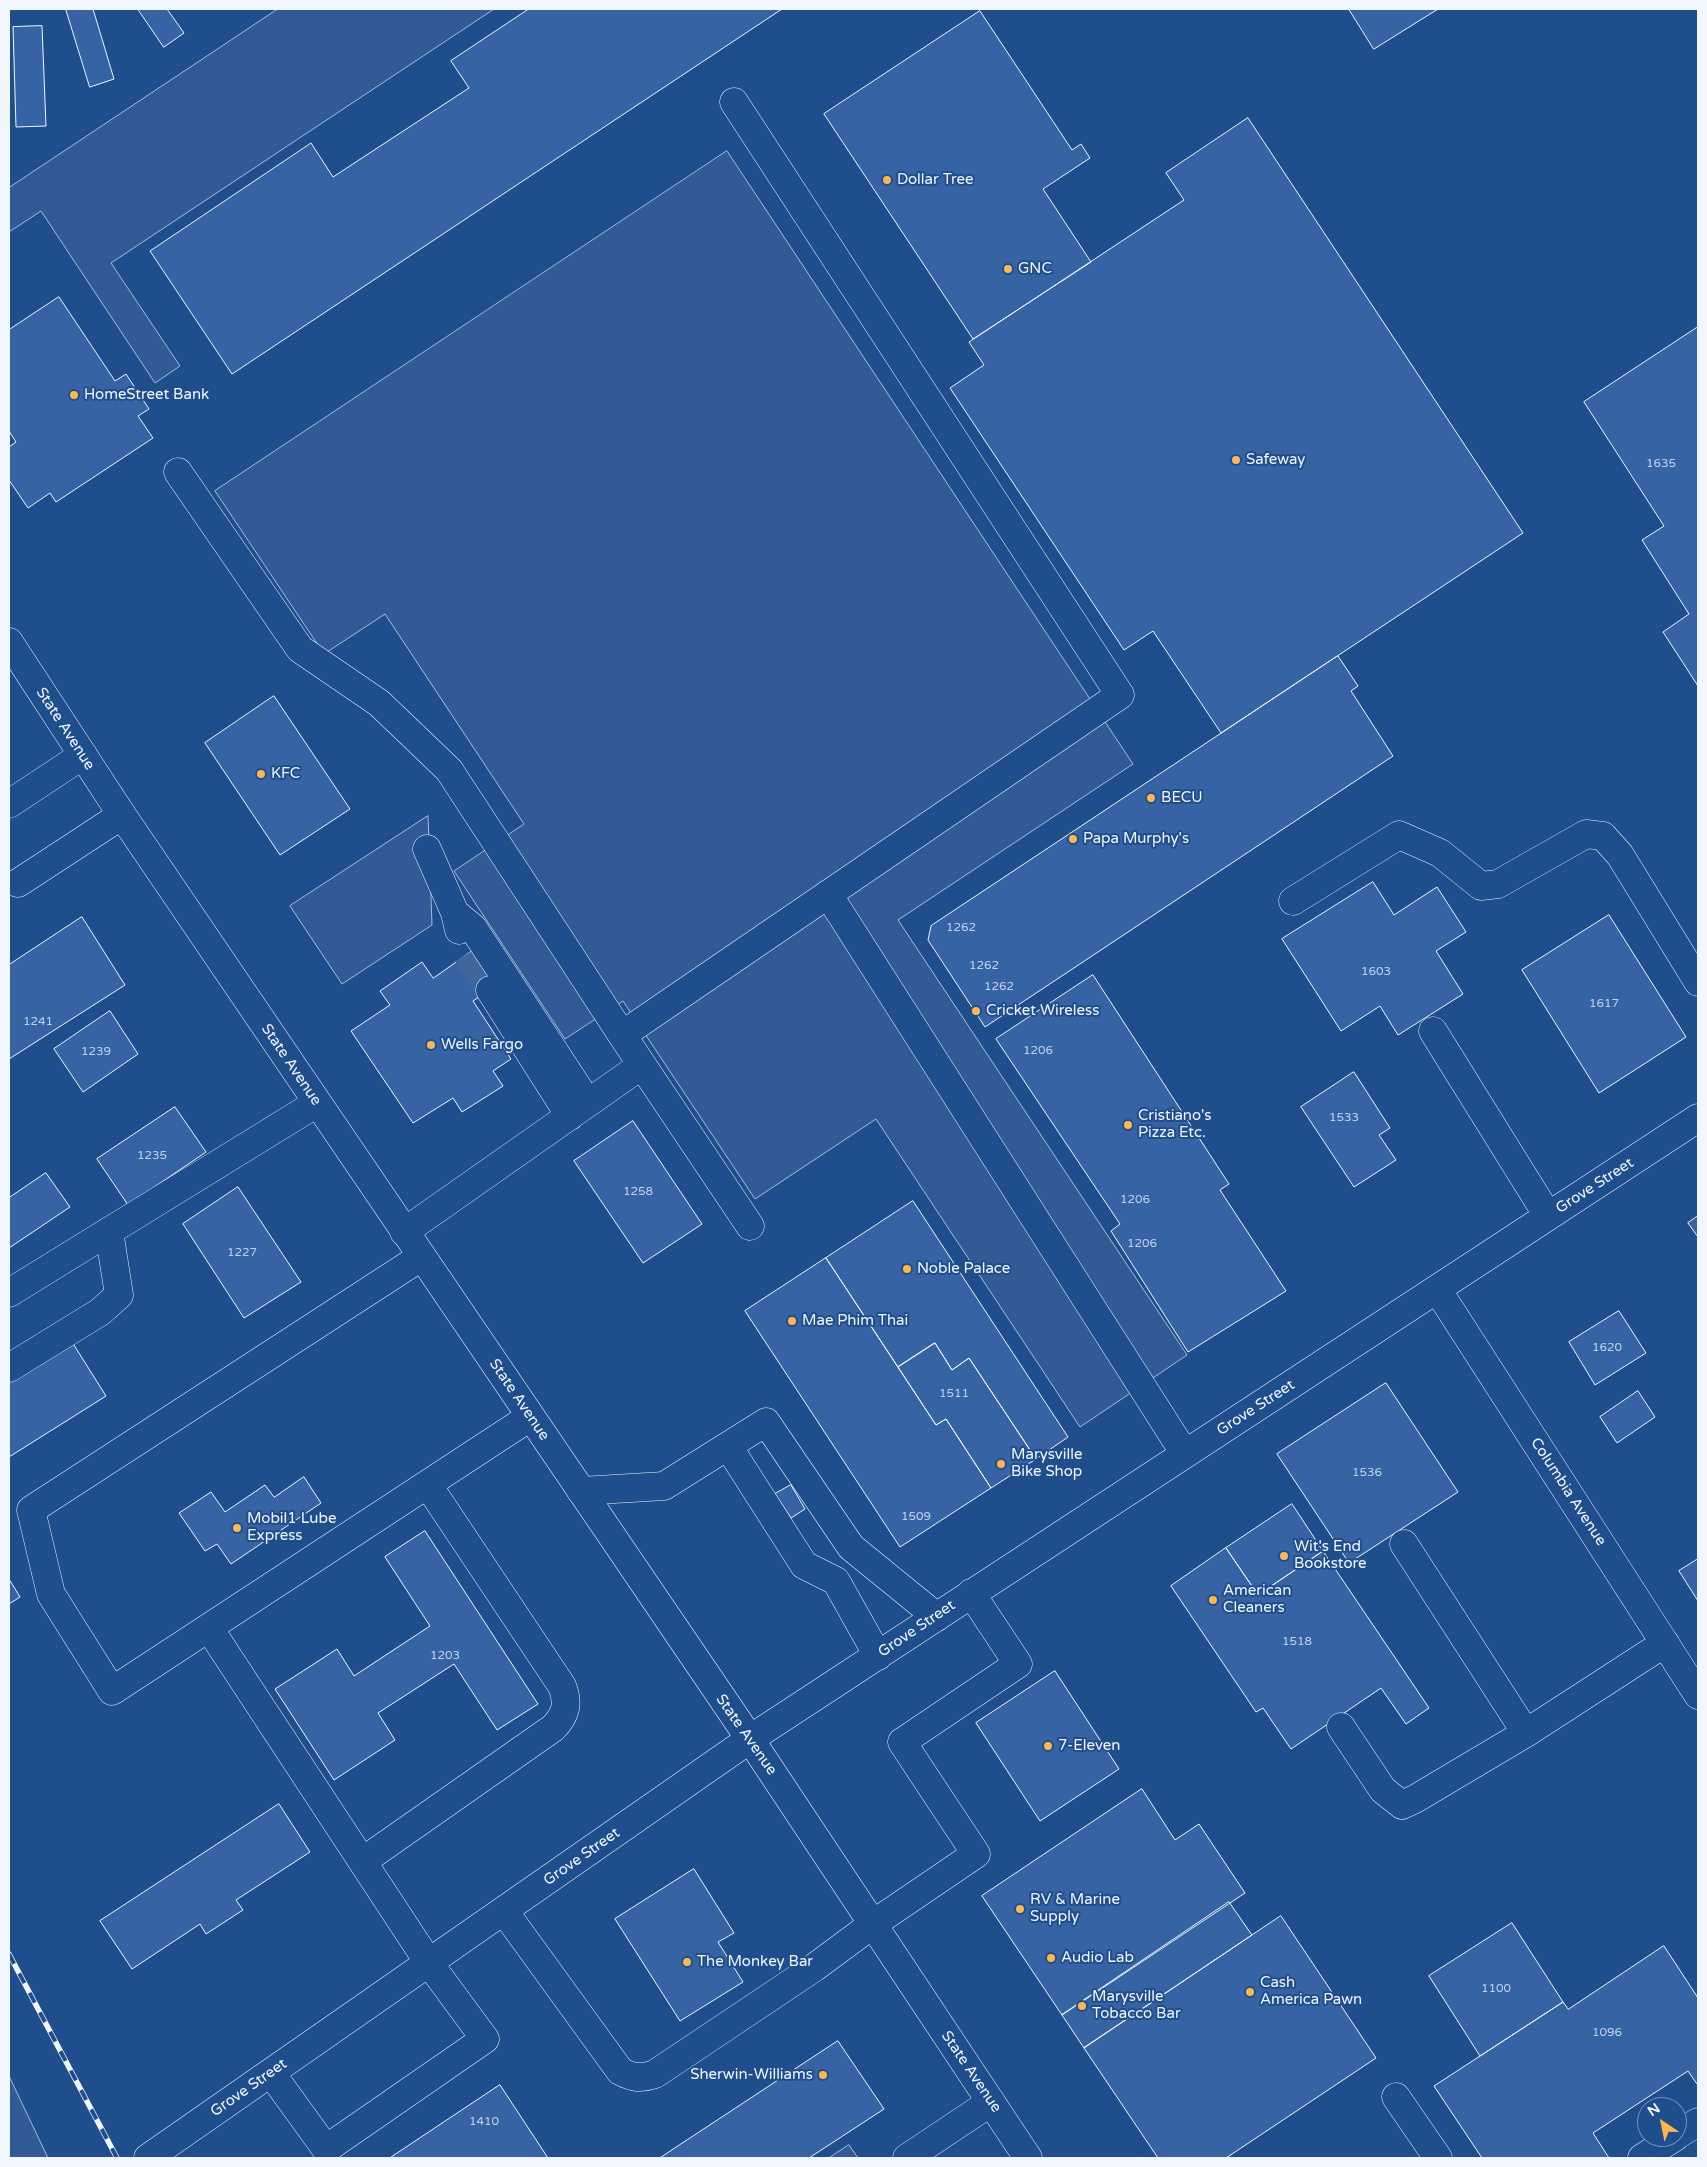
<!DOCTYPE html>
<style>
body{margin:0}
#map{position:relative;width:1707px;height:2167px;overflow:hidden;background:#1f4e8c;font-family:"Varela Round",sans-serif}
canvas{display:block}
.frame{position:absolute;inset:0;border:10px solid #f2f6ff;pointer-events:none}
.north{position:absolute;left:1637px;top:2097px;width:50px;height:50px;box-sizing:border-box;background:#1f4e8c;border:1px solid #7391ba;border-radius:50%;rotate:326deg;font-size:14px;font-weight:700;line-height:20px;text-align:center;color:#f2f6ff}
.north::after{content:'';display:block;margin:auto;width:18px;height:22px;background:#ffb74d;clip-path:polygon(50% 0,100% 100%,50% 72%,0 100%)}
</style>
<div id="map">
<canvas width="1707" height="2167"></canvas>
<div class="frame"></div>
<div class="north">N</div>
</div>
<script>
const g = document.querySelector('canvas').getContext('2d');
g.lineJoin = 'round';
function fill(path, color) {
  g.fillStyle = color;
  g.fill(path, 'evenodd');
}
function trace(path, color, width, dash) {
  g.strokeStyle = color;
  g.lineWidth = width;
  g.lineCap = dash ? 'butt' : 'round';
  g.setLineDash(dash || []);
  g.stroke(path);
}
function label(font, color, halo, rows, align = 'center') {
  g.font = font + ' "Varela Round",sans-serif';
  g.lineWidth = 4;
  g.setLineDash([]);
  g.textBaseline = 'middle';
  g.strokeStyle = halo;
  g.fillStyle = color;
  for (const [text, x, y, turn = 0] of rows) {
    g.save();
    g.translate(x, y);
    g.rotate((+turn || 0) * Math.PI / 180);
    g.textAlign = isNaN(turn) ? turn : align;
    if (halo) g.strokeText(text, 0, 0);
    g.fillText(text, 0, 0);
    g.restore();
  }
}
const parking = new Path2D(`
 M 278,9 L 494,9 L 111,263 L 180,366 L 155,383 L 41,211 L 9,232 L 9,188 Z
 M 727,151 L 1133,764 L 898,920 L 1187,1355 L 1080,1427 L 876,1119 L 755,1199 L 623,1001 L 565,1039 L 454,871 L 524,824 L 385,614 L 324,654 L 215,491 Z
 M 428,816 L 432,925 L 342,984 L 290,906 Z
 M 9,2076 L 48,2158 L 9,2158 Z
 M 849,2145 L 858,2158 L 829,2158 Z`);
fill(parking, '#305b95');
trace(parking, '#a8bbd7', 1);
const building = new Path2D(`
 M 66,9 L 93,9 L 114,79 L 90,87 Z
 M 138,9 L 167,9 L 184,33 L 164,47 Z
 M 529,9 L 782,9 L 232,374 L 150,251 L 311,143 L 333,177 L 469,88 L 451,61 Z
 M 1349,9 L 1438,9 L 1374,49 Z
 M 980,11 L 1072,150 L 1081,144 L 1090,158 L 1043,189 L 1091,262 L 973,339 L 824,114 Z
 M 42,26 L 46,126 L 16,127 L 13,27 Z
 M 1248,118 L 1523,533 L 1221,733 L 1153,631 L 1124,650 L 950,388 L 984,365 L 969,342 L 1184,200 L 1166,173 Z
 M 59,297 L 115,381 L 126,374 L 149,409 L 138,416 L 153,438 L 56,502 L 50,493 L 28,508 L 9,480 L 9,447 L 16,442 L 9,431 L 9,330 Z
 M 1698,327 L 1698,686 L 1663,632 L 1689,614 L 1642,540 L 1664,526 L 1584,402 Z
 M 1338,656 L 1358,686 L 1351,691 L 1393,756 L 985,1027 L 928,940 L 931,926 Z
 M 274,696 L 350,809 L 280,855 L 205,743 Z
 M 1373,882 L 1394,915 L 1437,887 L 1466,932 L 1436,951 L 1463,994 L 1398,1035 L 1380,1006 L 1341,1031 L 1282,939 Z
 M 1609,915 L 1686,1037 L 1599,1093 L 1522,970 Z
 M 82,917 L 125,985 L 9,1059 L 9,965 Z
 M 475,949 L 498,984 L 473,1001 L 511,1059 L 493,1071 L 503,1086 L 462,1112 L 453,1098 L 413,1123 L 351,1031 L 390,1005 L 380,991 L 422,962 L 433,978 Z
 M 1093,975 L 1229,1184 L 1220,1190 L 1286,1291 L 1188,1352 L 1111,1231 L 1120,1224 L 996,1039 Z
 M 110,1011 L 138,1054 L 83,1092 L 54,1049 Z
 M 1354,1072 L 1390,1128 L 1379,1135 L 1396,1160 L 1354,1187 L 1301,1107 Z
 M 175,1107 L 206,1152 L 128,1205 L 97,1159 Z
 M 633,1121 L 702,1224 L 643,1263 L 574,1161 Z
 M 46,1173 L 70,1207 L 9,1248 L 9,1198 Z
 M 238,1187 L 301,1282 L 244,1318 L 183,1224 Z
 M 913,1201 L 1068,1437 L 1036,1459 L 969,1358 L 952,1370 L 935,1343 L 898,1367 L 826,1258 Z
 M 1698,1216 L 1698,1237 L 1688,1223 Z
 M 826,1258 L 936,1425 L 946,1419 L 991,1488 L 900,1547 L 745,1311 Z
 M 1619,1311 L 1646,1353 L 1595,1385 L 1569,1342 Z
 M 72,1342 L 106,1396 L 9,1457 L 9,1381 Z
 M 935,1343 L 952,1370 L 969,1358 L 1036,1459 L 991,1488 L 946,1419 L 936,1425 L 898,1367 Z
 M 1386,1383 L 1458,1492 L 1349,1563 L 1277,1454 Z
 M 1638,1391 L 1655,1417 L 1617,1443 L 1600,1417 Z
 M 304,1477 L 321,1503 L 231,1564 L 217,1544 L 205,1551 L 179,1513 L 211,1492 L 225,1512 L 265,1485 L 274,1497 Z
 M 791,1485 L 805,1509 L 791,1518 L 775,1494 Z
 M 1292,1504 L 1323,1551 L 1258,1595 L 1226,1548 Z
 M 425,1531 L 538,1704 L 497,1730 L 454,1664 L 378,1713 L 395,1740 L 334,1780 L 275,1689 L 337,1649 L 354,1676 L 430,1626 L 385,1557 Z
 M 1226,1548 L 1258,1595 L 1323,1551 L 1429,1708 L 1406,1724 L 1381,1688 L 1291,1749 L 1263,1708 L 1256,1712 L 1171,1586 Z
 M 1698,1559 L 1698,1601 L 1679,1571 Z
 M 9,1579 L 20,1597 L 9,1604 Z
 M 1055,1671 L 1119,1769 L 1040,1821 L 976,1723 Z
 M 1142,1789 L 1175,1840 L 1199,1824 L 1245,1893 L 1062,2015 L 982,1896 Z
 M 279,1804 L 310,1852 L 236,1900 L 243,1910 L 206,1934 L 200,1924 L 132,1969 L 100,1921 Z
 M 694,1869 L 734,1933 L 718,1942 L 743,1982 L 680,2021 L 615,1919 Z
 M 1229,1902 L 1252,1935 L 1084,2048 L 1062,2015 Z
 M 1281,1916 L 1376,2058 L 1226,2158 L 1158,2158 L 1084,2048 Z
 M 1512,1923 L 1563,2002 L 1480,2056 L 1429,1976 Z
 M 1664,1946 L 1698,1998 L 1698,2083 L 1697,2084 L 1688,2071 L 1593,2133 L 1609,2158 L 1482,2158 L 1434,2086 L 1563,2002 L 1568,2009 Z
 M 838,2041 L 884,2109 L 809,2158 L 660,2158 Z
 M 500,2085 L 548,2158 L 390,2158 Z`);
fill(building, '#3563a3');
trace(building, '#f2f6ff', 1);
trace(new Path2D(`
 M 467,954 L 490,990`), '#3f679d', 28, [28, 14]);
const minor = new Path2D(`
 M 178,472 L 300,649 L 379,703 L 449,770 L 622,1035 L 750,1226
 M 9,804 L 83,755
 M 427,849 L 455,913 L 459,930
 M 18,883 L 122,815
 M 828,894 L 1185,1454
 M 1293,901 L 1399,835 L 1440,853 L 1481,886 L 1498,884 L 1586,834 L 1603,836 L 1620,855 L 1698,982
 M 455,913 L 473,928 L 588,1103
 M 490,990 L 570,1116
 M 1433,1031 L 1548,1216
 M 622,1035 L 1120,695 L 734,102
 M 404,1232 L 642,1065
 M 421,1257 L 31,1510 L 51,1594 L 112,1691 L 530,1417
 M 1437,1289 L 1698,1695
 M 9,1293 L 317,1103
 M 9,1368 L 100,1312 L 119,1295 L 109,1231
 M 728,1446 L 804,1565 L 836,1581 L 878,1656
 M 581,1491 L 664,1486 L 766,1422 L 851,1547 L 937,1617
 M 1404,1544 L 1526,1733 L 1665,1643
 M 209,1628 L 429,1963 L 485,2039 L 326,2149 L 271,2073
 M 1341,1727 L 1383,1790 L 1402,1805 L 1415,1799 L 1526,1733
 M 363,1861 L 553,1728 C 566,1715 569,1703 562,1686 L 428,1485
 M 504,1911 L 620,2071 C 633,2078 640,2079 655,2074 L 815,1967 L 873,1924 L 976,1854 L 902,1742 L 1018,1664 L 971,1593
 M 1396,2097 L 1438,2158
 M 1677,2135 L 1698,2122
 M 148,2158 L 750,1739 L 1698,1118
 M 907,2158 L 991,2102
 M 1642,2158 L 1675,2137`);
const major = new Path2D(`
 M 9,642 L 122,815 L 750,1739 L 1028,2158`);
trace(minor, '#f2f6ff', 29);
trace(major, '#f2f6ff', 29);
trace(minor, '#1f4e8c', 28);
trace(major, '#1f4e8c', 28);
const rail = new Path2D(`
 M 9,1954 L 117,2158`);
trace(rail, '#f2f6ff', 5.5);
trace(rail, '#1f4e8c', 4, [11]);
for (const [x, y, r, color] of [
 [887,180,5,"#ffb74d"],
 [1008,269,5,"#ffb74d"],
 [74,395,5,"#ffb74d"],
 [1236,460,5,"#ffb74d"],
 [261,774,5,"#ffb74d"],
 [1151,798,5,"#ffb74d"],
 [1073,839,5,"#ffb74d"],
 [976,1011,5,"#ffb74d"],
 [431,1045,5,"#ffb74d"],
 [1128,1125,5,"#ffb74d"],
 [907,1269,5,"#ffb74d"],
 [792,1321,5,"#ffb74d"],
 [1001,1464,5,"#ffb74d"],
 [237,1528,5,"#ffb74d"],
 [1284,1556,5,"#ffb74d"],
 [1213,1600,5,"#ffb74d"],
 [1048,1746,5,"#ffb74d"],
 [1020,1909,5,"#ffb74d"],
 [1051,1958,5,"#ffb74d"],
 [687,1962,5,"#ffb74d"],
 [1250,1992,5,"#ffb74d"],
 [1082,2006,5,"#ffb74d"],
 [823,2075,5,"#ffb74d"]
]) {
  const dot = new Path2D();
  dot.arc(x, y, r, 0, 2 * Math.PI);
  g.fillStyle = color;
  g.fill(dot);
  trace(dot, '#1f4e8c', 2);
}
label('12px', '#c3d1e8', null, [
 ["1635",1661,464],
 ["1262",961,928],
 ["1262",984,966],
 ["1603",1376,972],
 ["1262",999,987],
 ["1617",1604,1004],
 ["1241",38,1022],
 ["1206",1038,1051],
 ["1239",96,1052],
 ["1533",1344,1118],
 ["1235",152,1156],
 ["1258",638,1192],
 ["1206",1135,1200],
 ["1206",1142,1244],
 ["1227",242,1253],
 ["1620",1607,1348],
 ["1511",954,1394],
 ["1536",1367,1473],
 ["1509",916,1517],
 ["1518",1297,1642],
 ["1203",445,1656],
 ["1100",1496,1989],
 ["1096",1607,2033],
 ["1410",484,2122]
]);
label('15px', '#f2f6ff', '#1f4e8c', [
 ["Dollar Tree",897,180],
 ["GNC",1018,269],
 ["HomeStreet Bank",84,395],
 ["Safeway",1246,460],
 ["KFC",271,774],
 ["BECU",1161,798],
 ["Papa Murphy's",1083,839],
 ["Cricket Wireless",986,1011],
 ["Wells Fargo",441,1045],
 ["Cristiano's",1138,1116],
 ["Pizza Etc.",1138,1133],
 ["Noble Palace",917,1269],
 ["Mae Phim Thai",802,1321],
 ["Marysville",1011,1455],
 ["Bike Shop",1011,1472],
 ["Mobil1 Lube",247,1519],
 ["Express",247,1536],
 ["Wit's End",1294,1547],
 ["Bookstore",1294,1564],
 ["American",1223,1591],
 ["Cleaners",1223,1608],
 ["7-Eleven",1058,1746],
 ["RV & Marine",1030,1900],
 ["Supply",1030,1917],
 ["Audio Lab",1061,1958],
 ["The Monkey Bar",697,1962],
 ["Cash",1260,1983],
 ["America Pawn",1260,2000],
 ["Marysville",1092,1997],
 ["Tobacco Bar",1092,2014],
 ["Sherwin-Williams",813,2075,"right"]
], 'left');
label('15px', '#f2f6ff', '#1f4e8c', [
 ["State Avenue",65,729,57],
 ["State Avenue",291,1065,56],
 ["Grove Street",1595,1186,-33],
 ["State Avenue",519,1400,56],
 ["Grove Street",1256,1408,-33],
 ["Columbia Avenue",1568,1492,57],
 ["Grove Street",917,1629,-34],
 ["State Avenue",746,1735,55],
 ["Grove Street",582,1857,-35],
 ["State Avenue",971,2072,56],
 ["Grove Street",249,2088,-35]
]);
</script>
